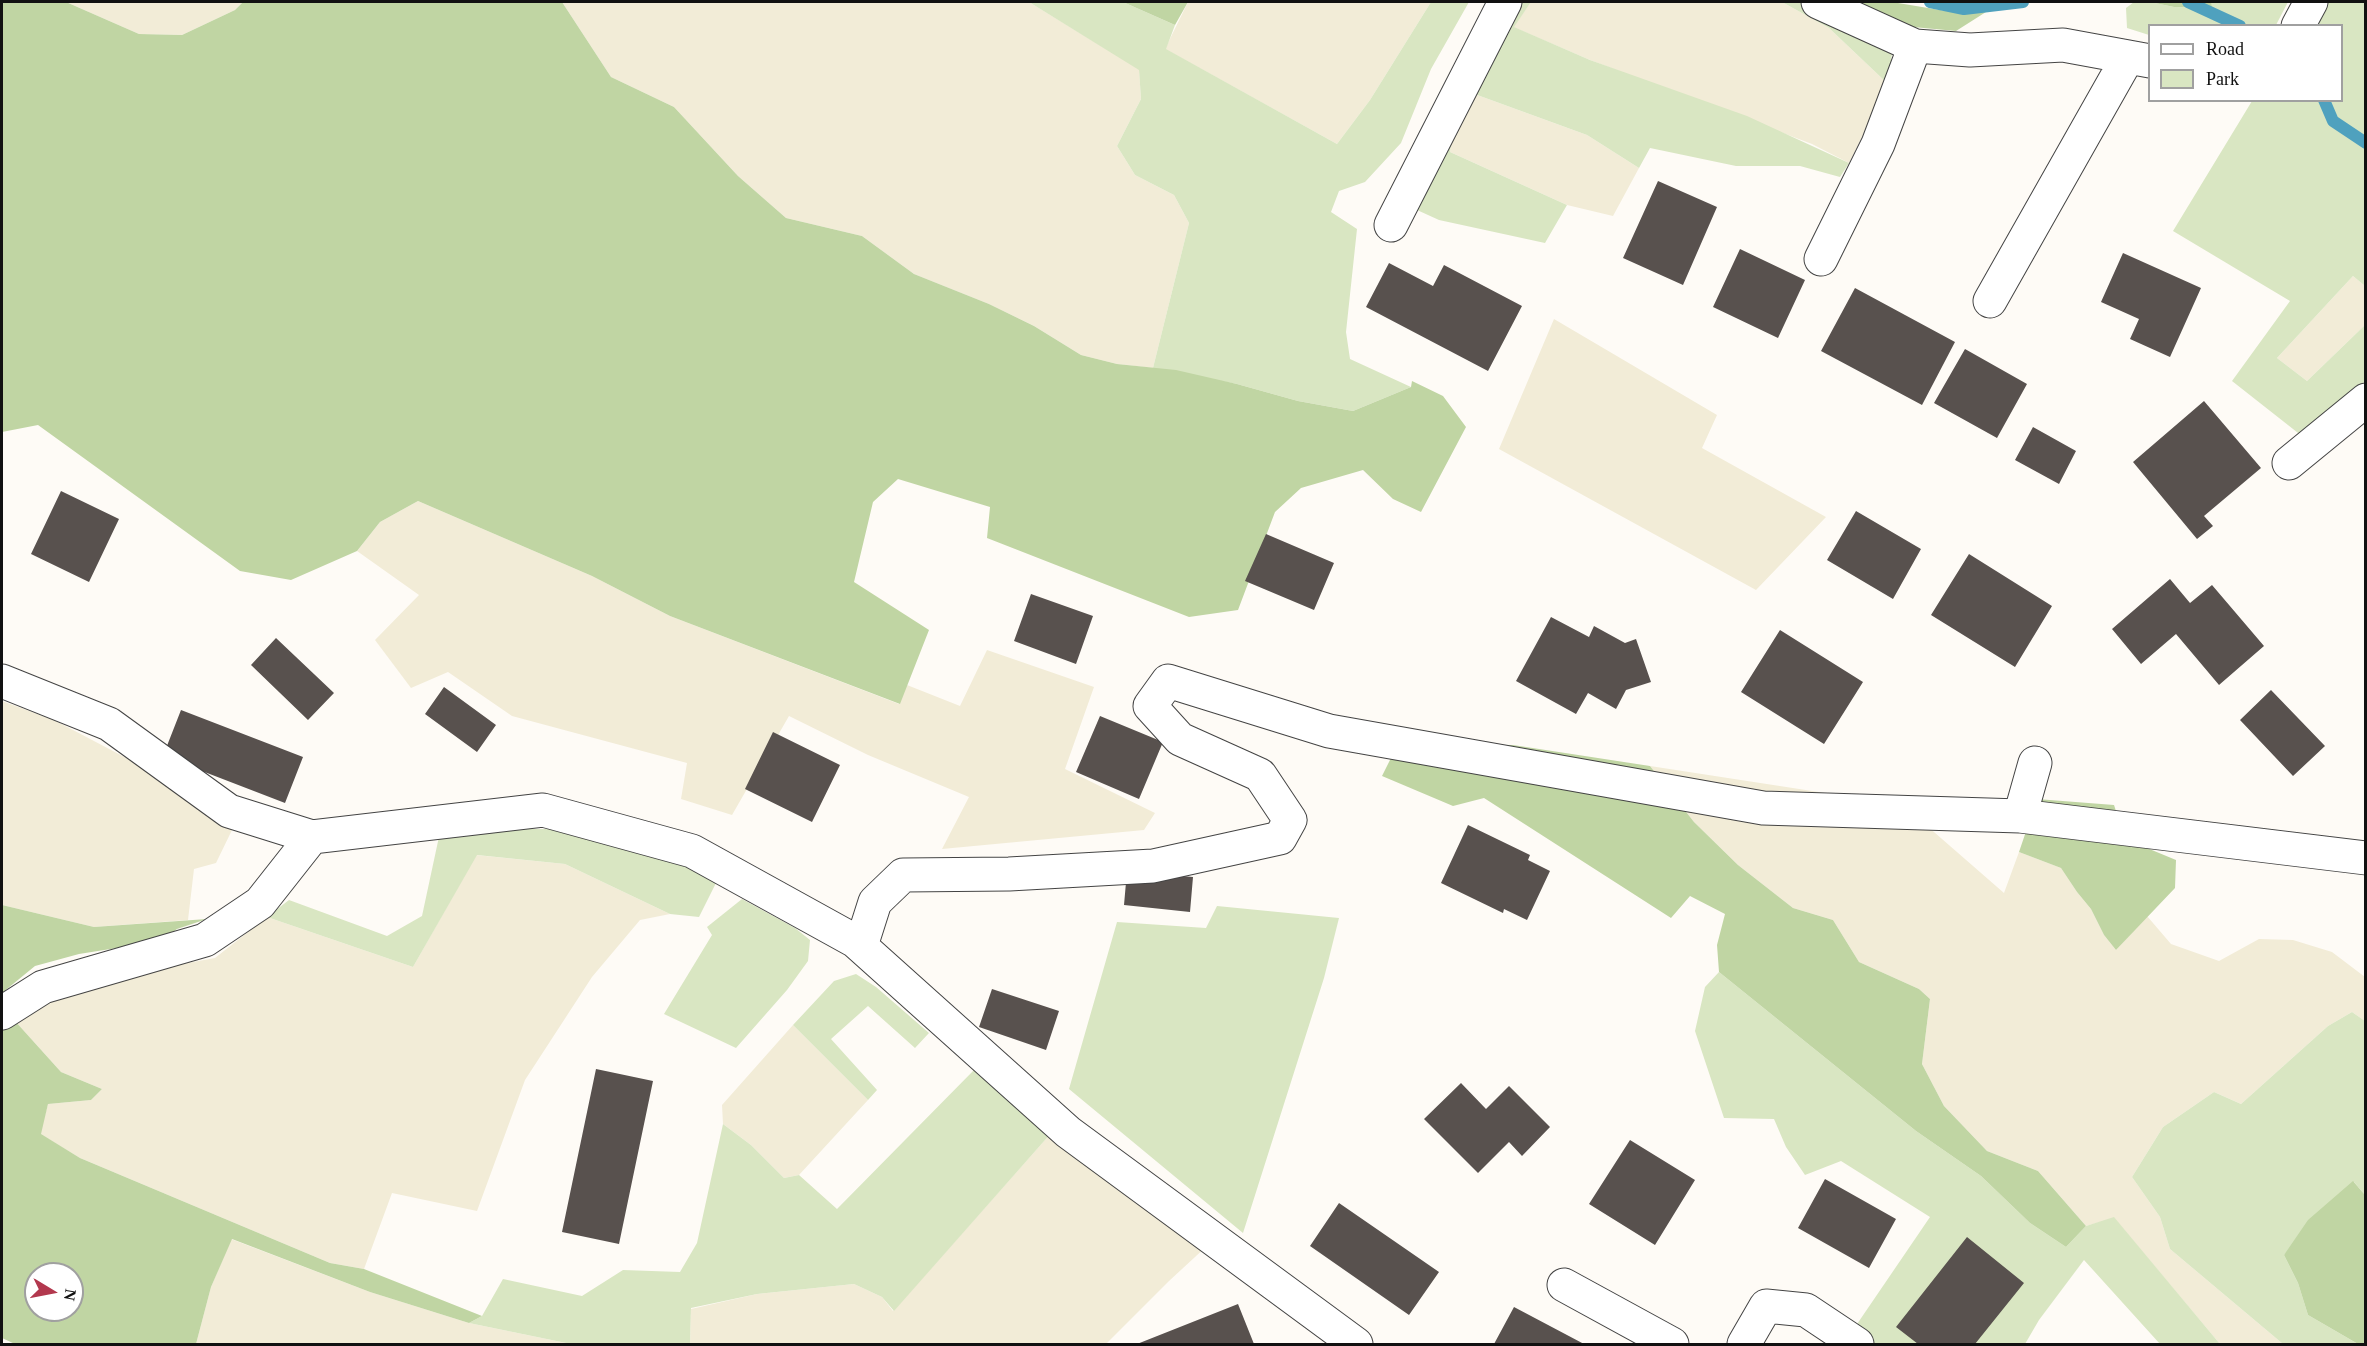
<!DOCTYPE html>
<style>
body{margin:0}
#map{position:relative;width:2367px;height:1346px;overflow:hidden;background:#fefbf6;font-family:"Times New Roman",serif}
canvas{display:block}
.frame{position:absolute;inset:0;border:3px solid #111;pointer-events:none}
.legend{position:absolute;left:2148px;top:24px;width:195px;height:78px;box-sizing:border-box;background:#fff;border:2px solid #a0a0a0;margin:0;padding:8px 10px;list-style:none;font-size:18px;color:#111}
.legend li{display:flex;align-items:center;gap:12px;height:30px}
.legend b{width:30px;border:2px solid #a0a0a0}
.north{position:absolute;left:24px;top:1262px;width:60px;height:60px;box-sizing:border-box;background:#fff;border:2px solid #a0a0a0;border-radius:50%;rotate:100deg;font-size:16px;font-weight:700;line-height:24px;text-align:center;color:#111}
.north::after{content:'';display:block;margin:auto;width:21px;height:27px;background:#b2384e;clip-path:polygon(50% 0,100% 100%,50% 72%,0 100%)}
</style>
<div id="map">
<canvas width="2367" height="1346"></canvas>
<div class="frame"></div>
<ul class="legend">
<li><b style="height:8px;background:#fff"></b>Road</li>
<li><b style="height:16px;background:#d9e6c2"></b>Park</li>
</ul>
<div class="north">N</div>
</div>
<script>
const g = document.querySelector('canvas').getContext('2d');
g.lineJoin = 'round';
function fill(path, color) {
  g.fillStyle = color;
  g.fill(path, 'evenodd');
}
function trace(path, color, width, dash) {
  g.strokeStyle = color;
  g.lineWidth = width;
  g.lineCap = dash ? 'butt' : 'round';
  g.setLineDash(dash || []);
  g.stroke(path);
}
fill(new Path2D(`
 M 66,2 L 243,2 L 235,10 L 182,35 L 139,34 Z
 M 562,2 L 1029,2 L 1139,69 L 1141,99 L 1117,146 L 1135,175 L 1174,195 L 1189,223 L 1153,368 L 1117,364 L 1081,355 L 1034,326 L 989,304 L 914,274 L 862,236 L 786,218 L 738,176 L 674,107 L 611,77 Z
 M 1188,2 L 1431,2 L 1370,100 L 1337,144 L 1165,49 Z
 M 1531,2 L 1782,2 L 1829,28 L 1888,84 L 1849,163 L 1812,144 L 1590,60 L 1513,27 Z
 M 1469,92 L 1587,135 L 1639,168 L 1613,216 L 1567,205 L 1450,152 L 1455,112 Z
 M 2353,276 L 2365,286 L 2365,325 L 2307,381 L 2277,358 Z
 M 1554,319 L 1717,415 L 1702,448 L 1826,517 L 1756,590 L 1499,449 Z
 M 418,501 L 592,576 L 670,616 L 899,704 L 907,685 L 960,706 L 987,650 L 1094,687 L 1065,769 L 1155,813 L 1144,830 L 942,849 L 969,797 L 868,755 L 789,716 L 732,815 L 681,799 L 687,763 L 512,716 L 448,672 L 411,688 L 375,640 L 419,595 L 357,551 L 380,522 Z
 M 2,701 L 54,720 L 170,781 L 232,830 L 216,863 L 194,869 L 188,920 L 94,927 L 2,905 Z
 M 1650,766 L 1903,805 L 2004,893 L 2019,852 L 2061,868 L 2077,892 L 2091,909 L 2104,935 L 2116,950 L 2147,916 L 2171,944 L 2219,961 L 2259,939 L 2293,940 L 2332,952 L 2365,977 L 2365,1021 L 2352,1012 L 2328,1026 L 2241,1104 L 2214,1092 L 2163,1127 L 2132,1177 L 2160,1217 L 2170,1249 L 2283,1344 L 2220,1344 L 2114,1218 L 2086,1226 L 2038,1171 L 1987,1151 L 1944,1106 L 1922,1064 L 1930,999 L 1919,989 L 1859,962 L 1833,920 L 1793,908 L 1738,865 L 1694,822 Z
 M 476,855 L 565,864 L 670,914 L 640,920 L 592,977 L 525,1080 L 477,1211 L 392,1193 L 364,1269 L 330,1263 L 80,1158 L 40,1134 L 48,1104 L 91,1100 L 102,1089 L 61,1072 L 15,1021 L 50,995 L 99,979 L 215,958 L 267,917 L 413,967 Z
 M 793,1025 L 868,1100 L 799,1175 L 784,1178 L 751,1145 L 723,1124 L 722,1105 Z
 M 1053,1131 L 1208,1245 L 1169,1281 L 1106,1344 L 690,1344 L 691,1309 L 757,1294 L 854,1284 L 882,1297 L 893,1311 Z
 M 231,1239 L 370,1292 L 469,1323 L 571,1344 L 196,1344 L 211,1287 Z`), '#f2ecd7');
fill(new Path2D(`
 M 1029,2 L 1123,2 L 1175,25 L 1166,49 L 1337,144 L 1370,100 L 1431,2 L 1469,2 L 1431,69 L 1401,143 L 1365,182 L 1339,191 L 1331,212 L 1357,229 L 1346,332 L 1350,359 L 1411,387 L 1353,411 L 1298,401 L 1237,384 L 1153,368 L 1189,223 L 1174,195 L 1135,175 L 1117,146 L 1141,99 L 1139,70 Z
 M 1498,2 L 1531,2 L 1514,27 L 1590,60 L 1747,116 L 1849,163 L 1840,177 L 1800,166 L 1736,166 L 1650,148 L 1639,168 L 1587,135 L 1469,92 L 1455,112 L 1450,152 L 1567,205 L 1545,243 L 1439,220 L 1406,205 Z
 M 1782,2 L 1816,2 L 1892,53 L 1888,84 L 1829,28 Z
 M 2134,2 L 2150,2 L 2174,7 L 2211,8 L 2211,2 L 2288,2 L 2276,25 L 2150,26 L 2149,35 L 2127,28 L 2126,8 Z
 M 2311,2 L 2365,2 L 2365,286 L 2353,276 L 2277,358 L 2307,381 L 2365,325 L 2365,381 L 2307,440 L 2232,381 L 2290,301 L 2173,231 L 2252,101 L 2342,100 L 2342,26 L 2300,25 Z
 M 520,829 L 583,829 L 701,867 L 716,883 L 699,917 L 670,914 L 565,864 L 477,855 L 413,967 L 267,917 L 289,900 L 387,936 L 422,916 L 440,832 Z
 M 742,899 L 795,928 L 810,940 L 808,961 L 787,990 L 736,1048 L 664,1014 L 712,935 L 707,927 Z
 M 1217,906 L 1339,918 L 1324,978 L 1243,1233 L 1069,1089 L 1117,922 L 1206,928 Z
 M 1719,972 L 1916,1131 L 1981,1176 L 2030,1223 L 2066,1247 L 2086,1226 L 2114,1217 L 2220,1344 L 2160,1344 L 2084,1260 L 2039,1320 L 2025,1344 L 1867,1344 L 1853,1330 L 1930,1217 L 1841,1161 L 1805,1175 L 1786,1147 L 1774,1119 L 1724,1118 L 1695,1031 L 1705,987 Z
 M 856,974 L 876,987 L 929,1033 L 915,1048 L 868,1006 L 831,1039 L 877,1090 L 868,1100 L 793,1025 L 834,981 Z
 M 2352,1012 L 2365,1021 L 2365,1195 L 2354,1182 L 2284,1255 L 2298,1283 L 2308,1315 L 2358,1344 L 2283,1344 L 2170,1249 L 2160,1217 L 2132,1177 L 2163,1127 L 2214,1092 L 2241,1104 L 2328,1026 Z
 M 974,1070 L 1053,1131 L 894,1311 L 882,1297 L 854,1284 L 757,1294 L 691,1308 L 690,1344 L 571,1344 L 469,1323 L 482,1316 L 503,1279 L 582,1296 L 623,1270 L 680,1272 L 697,1243 L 723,1124 L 751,1145 L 784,1178 L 799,1175 L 837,1209 Z`), '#d9e6c2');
fill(new Path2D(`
 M 2,2 L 66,2 L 139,34 L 182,35 L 235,10 L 243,2 L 562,2 L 611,77 L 674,107 L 738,176 L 786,218 L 862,236 L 914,274 L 989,304 L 1034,326 L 1081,355 L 1117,364 L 1176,370 L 1237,384 L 1298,401 L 1353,411 L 1411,387 L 1412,381 L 1443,396 L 1466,427 L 1421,512 L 1393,499 L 1363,470 L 1301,488 L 1275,512 L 1238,610 L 1189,617 L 987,538 L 990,507 L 898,479 L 873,502 L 854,582 L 929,630 L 900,704 L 670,616 L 592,576 L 418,501 L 380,522 L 357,551 L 291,580 L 240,571 L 38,425 L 2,432 Z
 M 1123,2 L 1188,2 L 1175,25 Z
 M 1853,2 L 1892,2 L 1946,11 L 1972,2 L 1994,2 L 1997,5 L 1956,31 L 1913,27 Z
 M 2150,2 L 2211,2 L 2212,8 L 2174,7 Z
 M 1398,744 L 1513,745 L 1650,766 L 1694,822 L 1738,865 L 1793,908 L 1833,920 L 1859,962 L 1919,989 L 1930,999 L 1922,1064 L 1944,1106 L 1987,1151 L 2038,1171 L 2086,1226 L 2066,1247 L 2030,1223 L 1981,1176 L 1916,1131 L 1719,972 L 1717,945 L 1725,914 L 1690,896 L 1671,918 L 1484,798 L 1453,806 L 1382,776 Z
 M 2037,799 L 2114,805 L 2121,826 L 2130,841 L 2176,860 L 2175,888 L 2116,950 L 2104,935 L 2091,909 L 2077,892 L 2061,868 L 2019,852 Z
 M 2,905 L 94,927 L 207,919 L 177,929 L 161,941 L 79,954 L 35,966 L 2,993 Z
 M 15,1021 L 61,1072 L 102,1089 L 91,1100 L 48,1104 L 41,1134 L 80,1158 L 330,1263 L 364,1269 L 482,1316 L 469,1323 L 370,1292 L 232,1239 L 211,1287 L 196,1344 L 15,1344 L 2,1338 L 2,1028 ZM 36,1274 L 72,1274 L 72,1310 L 36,1310 Z
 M 2353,1181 L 2365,1195 L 2365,1344 L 2358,1344 L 2308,1315 L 2298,1283 L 2284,1255 L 2308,1220 Z`), '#c0d5a3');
trace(new Path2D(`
 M 1930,2 L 1964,9 L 2023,2
 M 2188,2 L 2240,26
 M 2324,100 L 2333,121 L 2366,143`), '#4fa1be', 12);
fill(new Path2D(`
 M 1658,181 L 1717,207 L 1683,285 L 1623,258 Z
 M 1740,249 L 1805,280 L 1778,338 L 1713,307 Z
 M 2123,253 L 2201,288 L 2170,357 L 2130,339 L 2139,319 L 2101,302 Z
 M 1389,263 L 1433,286 L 1444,265 L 1522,306 L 1488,371 L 1366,307 Z
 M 1855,288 L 1955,342 L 1922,405 L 1821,351 Z
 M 1965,349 L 2027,384 L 1997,438 L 1934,403 Z
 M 2204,401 L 2261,468 L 2204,516 L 2213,526 L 2197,539 L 2133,462 Z
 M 2033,427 L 2076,451 L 2059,484 L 2015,460 Z
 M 61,491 L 119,519 L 89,582 L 31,554 Z
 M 1856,511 L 1921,549 L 1893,599 L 1827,560 Z
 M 1266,534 L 1334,563 L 1314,610 L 1245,581 Z
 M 1969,554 L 2052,606 L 2015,667 L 1931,615 Z
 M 2170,579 L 2190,603 L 2212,585 L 2264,646 L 2219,685 L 2176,634 L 2141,664 L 2112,629 Z
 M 1031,594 L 1093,616 L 1076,664 L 1014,641 Z
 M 1551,617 L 1589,637 L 1594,626 L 1625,643 L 1636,639 L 1651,682 L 1626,690 L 1616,709 L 1588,693 L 1576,714 L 1516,681 Z
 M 1780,630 L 1863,682 L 1824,744 L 1741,692 Z
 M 276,638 L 334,693 L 308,720 L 251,665 Z
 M 444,687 L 496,725 L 477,752 L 425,714 Z
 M 2271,690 L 2325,746 L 2293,776 L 2240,720 Z
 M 181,710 L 303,757 L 285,803 L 163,756 Z
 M 1100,716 L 1163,742 L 1139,799 L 1076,772 Z
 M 773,732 L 840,765 L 812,822 L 745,789 Z
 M 1468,825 L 1530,855 L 1528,860 L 1550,871 L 1527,920 L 1504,909 L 1503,913 L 1441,883 Z
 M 1127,871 L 1193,877 L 1190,912 L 1124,905 Z
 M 992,989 L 1059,1011 L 1046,1050 L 979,1027 Z
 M 596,1069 L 653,1081 L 619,1244 L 562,1232 Z
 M 1461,1083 L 1486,1109 L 1509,1086 L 1550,1127 L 1522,1156 L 1509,1142 L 1478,1173 L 1424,1119 Z
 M 1630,1140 L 1695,1180 L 1655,1245 L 1589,1204 Z
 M 1825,1179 L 1896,1219 L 1869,1268 L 1798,1228 Z
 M 1339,1203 L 1439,1272 L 1409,1315 L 1310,1246 Z
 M 1967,1237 L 2024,1283 L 1975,1344 L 1918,1344 L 1896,1327 Z
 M 1238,1304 L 1254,1344 L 1137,1344 Z
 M 1514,1307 L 1584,1344 L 1494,1344 Z`), '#58514e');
const street = new Path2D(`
 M 1818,2 L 1915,46 L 1970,50 L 2063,45 L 2150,61
 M 2298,26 L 2311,2
 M 1391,225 L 1505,2
 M 1821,259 L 1878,144 L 1915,46
 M 1990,301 L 2128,57
 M 2289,463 L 2366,400
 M 2,681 L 109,724 L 229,811 L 312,837 L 543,810 L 692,851 L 855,941 L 1068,1132 L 1356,1344
 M 2020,816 L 2366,858
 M 861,946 L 875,902 L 903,875 L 1009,874 L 1153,866 L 1280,838 L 1290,820 L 1260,775 L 1180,739 L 1150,706 L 1168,681 L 1329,731 L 1763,808 L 2020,816 L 2035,763
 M 2,1013 L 43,987 L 205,940 L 260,903 L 312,837
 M 1564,1285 L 1672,1344
 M 1744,1344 L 1766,1306 L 1806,1310 L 1857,1344`);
trace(street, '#444', 35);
trace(street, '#fff', 33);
</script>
